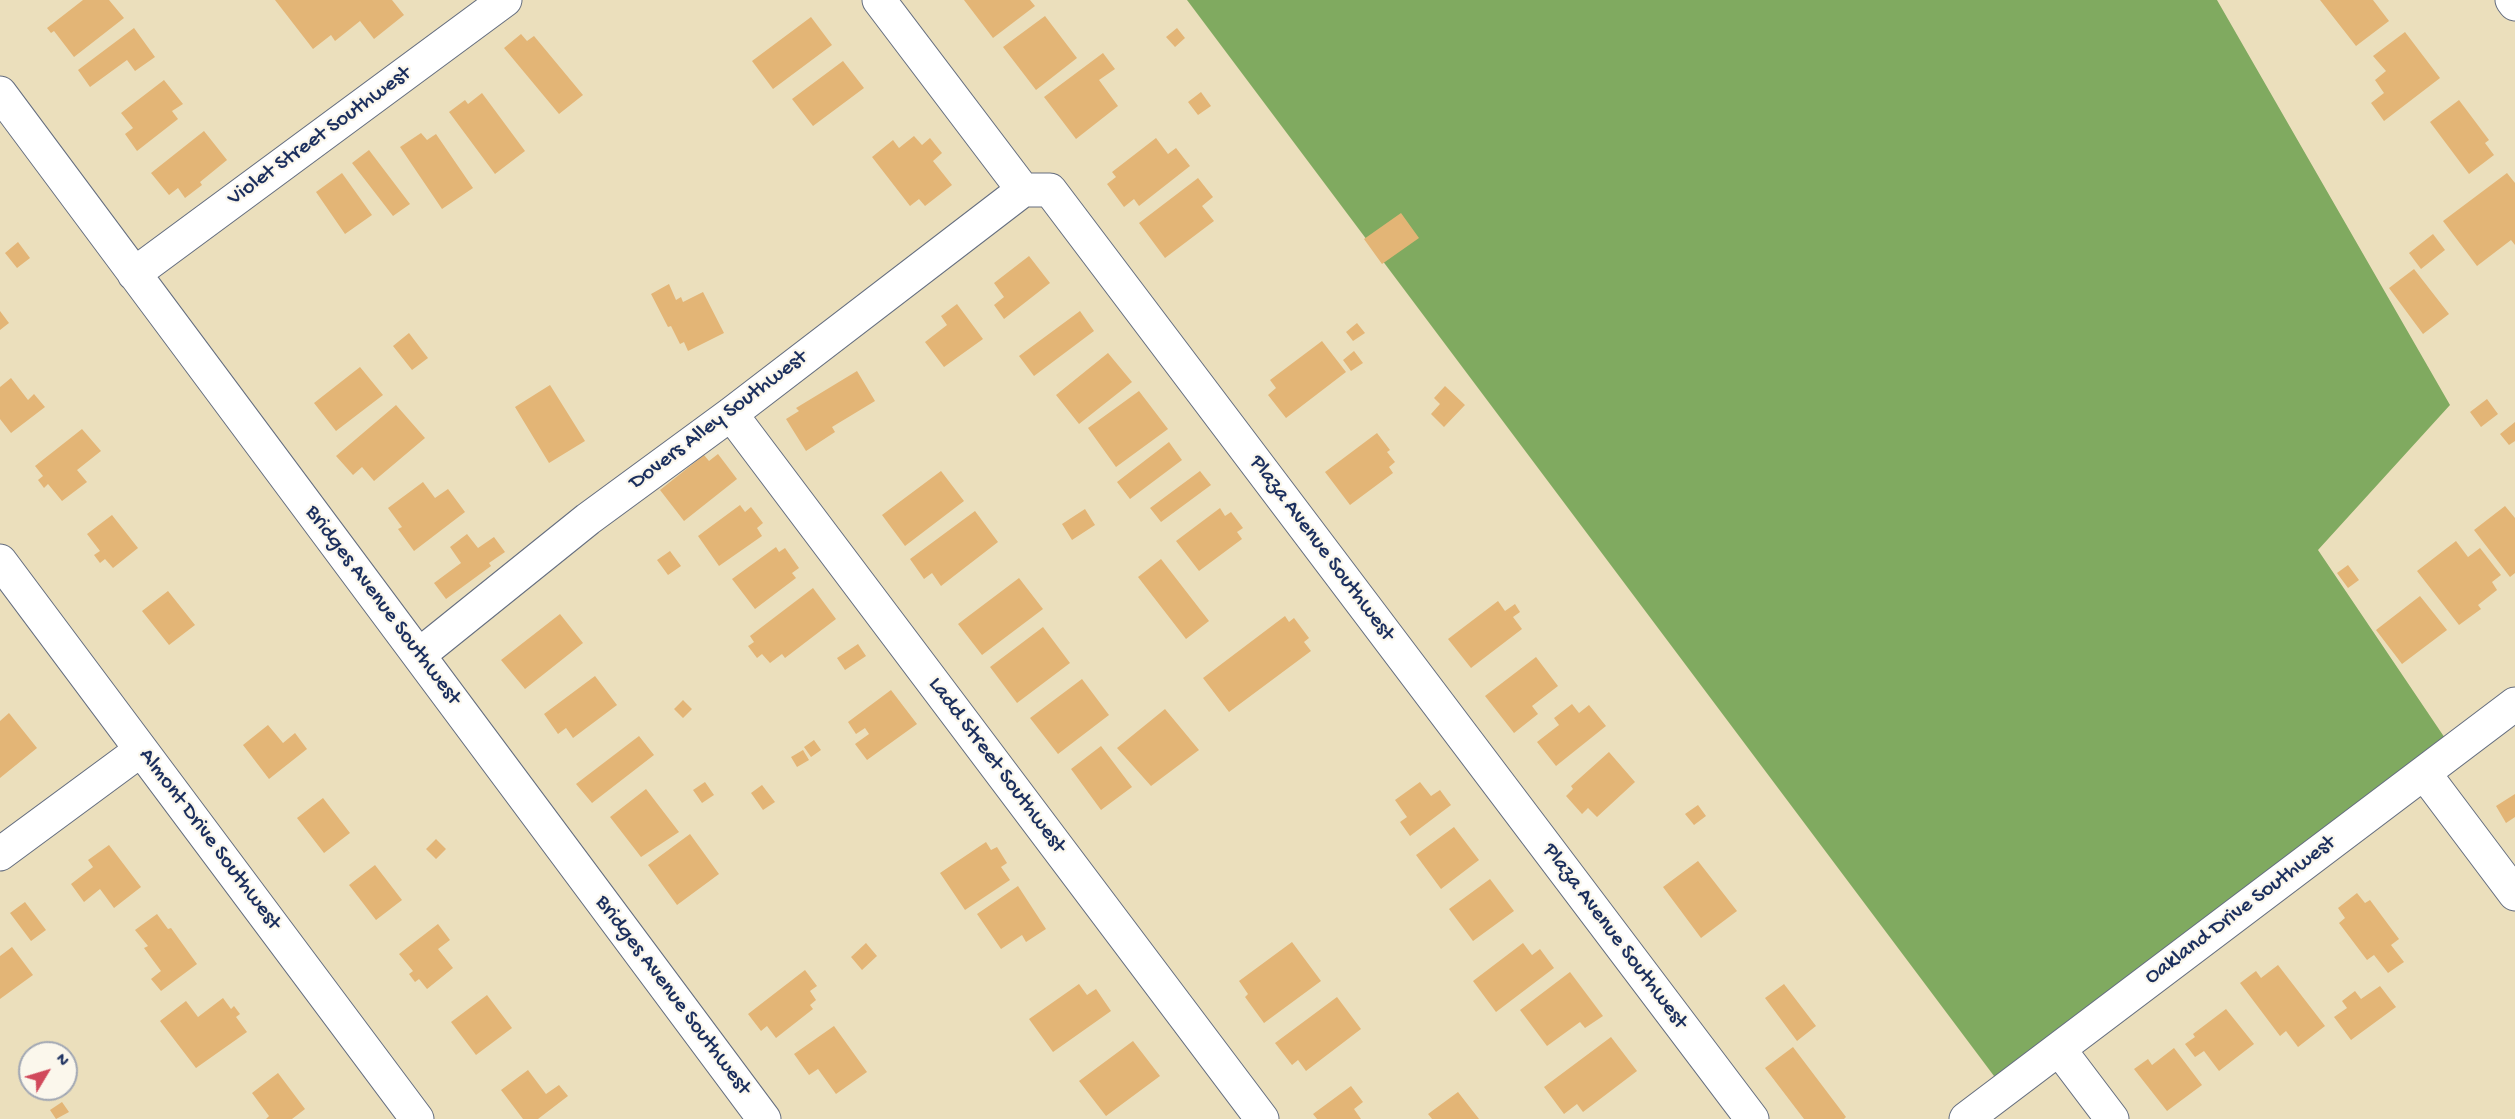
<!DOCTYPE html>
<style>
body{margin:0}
#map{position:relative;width:2515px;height:1119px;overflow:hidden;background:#ebdfbc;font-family:"Gochi Hand",sans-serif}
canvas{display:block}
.north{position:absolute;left:18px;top:1041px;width:60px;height:60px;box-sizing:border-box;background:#fbf7ec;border:2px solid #a1a7b3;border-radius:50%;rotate:52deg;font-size:16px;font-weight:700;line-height:24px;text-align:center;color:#1b2f5e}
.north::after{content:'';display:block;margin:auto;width:21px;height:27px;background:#d1495b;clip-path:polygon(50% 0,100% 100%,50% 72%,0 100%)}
</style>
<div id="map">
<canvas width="2515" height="1119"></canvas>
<div class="north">N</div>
</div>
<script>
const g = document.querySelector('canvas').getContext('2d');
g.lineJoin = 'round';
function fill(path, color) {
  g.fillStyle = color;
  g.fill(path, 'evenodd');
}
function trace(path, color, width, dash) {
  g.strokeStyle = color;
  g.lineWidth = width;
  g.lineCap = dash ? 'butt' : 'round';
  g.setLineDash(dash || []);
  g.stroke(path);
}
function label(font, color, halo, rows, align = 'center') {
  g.font = font + ' "Gochi Hand",sans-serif';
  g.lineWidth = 4.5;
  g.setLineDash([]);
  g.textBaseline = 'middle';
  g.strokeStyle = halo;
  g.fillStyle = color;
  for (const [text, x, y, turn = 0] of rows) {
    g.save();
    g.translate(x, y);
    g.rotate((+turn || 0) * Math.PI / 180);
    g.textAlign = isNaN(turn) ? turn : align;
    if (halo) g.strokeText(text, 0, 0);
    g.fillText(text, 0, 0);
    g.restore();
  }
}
fill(new Path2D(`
 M 1187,0 L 2217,0 L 2450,405 L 2318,550 L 2453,750 L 2000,1084 Z`), '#80aa60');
fill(new Path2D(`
 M 83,0 L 109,0 L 124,18 L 74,57 L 54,31 L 51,33 L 47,28 Z
 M 275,0 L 392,0 L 404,15 L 374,39 L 360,21 L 335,41 L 331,35 L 313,49 Z
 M 964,0 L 1030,0 L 1035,6 L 993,38 Z
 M 2320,0 L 2373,0 L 2389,21 L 2356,46 Z
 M 1045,16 L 1077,58 L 1036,90 L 1003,47 Z
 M 811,17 L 832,45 L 773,89 L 752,61 Z
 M 134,28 L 155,57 L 135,71 L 127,60 L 90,87 L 78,70 Z
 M 1177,28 L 1185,38 L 1175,47 L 1166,37 Z
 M 2405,32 L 2440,78 L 2384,121 L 2371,103 L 2384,93 L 2375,80 L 2386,71 L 2373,56 Z
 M 521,34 L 527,41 L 534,36 L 583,95 L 559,114 L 504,48 Z
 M 1103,53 L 1115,69 L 1099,80 L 1118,106 L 1076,139 L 1044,97 Z
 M 843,61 L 864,88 L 813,126 L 792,99 Z
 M 164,80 L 183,104 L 172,111 L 178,119 L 137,151 L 125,134 L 133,128 L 121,113 Z
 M 1201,92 L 1211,106 L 1198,115 L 1188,102 Z
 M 482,93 L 525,151 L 495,174 L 449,112 L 465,100 L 468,104 Z
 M 2459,100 L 2489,140 L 2485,143 L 2494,155 L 2469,174 L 2430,122 Z
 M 204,131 L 227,160 L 200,182 L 202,185 L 185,198 L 178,188 L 169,195 L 151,173 Z
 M 421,133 L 427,140 L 436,134 L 473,188 L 442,209 L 400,147 Z
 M 914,136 L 922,145 L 930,138 L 942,153 L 933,161 L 952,185 L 925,206 L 919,199 L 910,206 L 872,157 L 893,140 L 899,148 Z
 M 1156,138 L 1168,154 L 1176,148 L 1190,166 L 1139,206 L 1134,199 L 1124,207 L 1107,184 L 1116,177 L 1112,172 Z
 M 369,150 L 410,204 L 393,216 L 352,163 Z
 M 342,173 L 372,215 L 345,234 L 316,192 Z
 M 2507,173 L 2515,183 L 2515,245 L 2511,240 L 2477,266 L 2443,221 Z
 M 1198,178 L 1213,197 L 1202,206 L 1214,221 L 1165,258 L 1139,223 Z
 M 1401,213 L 1419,238 L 1382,264 L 1364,239 Z
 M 2433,234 L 2445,250 L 2421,269 L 2409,253 Z
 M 18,242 L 30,258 L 17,268 L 5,253 Z
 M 1029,256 L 1050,283 L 1004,319 L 994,305 L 1004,297 L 994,283 Z
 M 2414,269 L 2449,314 L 2423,334 L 2389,288 Z
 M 669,284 L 676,300 L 681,297 L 683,302 L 703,292 L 724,333 L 688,351 L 684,342 L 680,344 L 671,326 L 668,327 L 651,294 Z
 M 957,304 L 983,339 L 944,367 L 925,342 L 947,325 L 941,316 Z
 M 0,311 L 9,323 L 0,330 Z
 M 1080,311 L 1094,331 L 1034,376 L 1019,356 Z
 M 1357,323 L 1365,333 L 1353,341 L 1346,332 Z
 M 409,333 L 428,358 L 412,370 L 393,346 Z
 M 1322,341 L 1346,372 L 1286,418 L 1268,395 L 1276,388 L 1270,380 Z
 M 1354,351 L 1363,363 L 1351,371 L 1343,360 Z
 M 1108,353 L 1132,382 L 1079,424 L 1056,395 Z
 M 360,367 L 383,395 L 336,431 L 314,403 Z
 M 857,371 L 875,401 L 832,427 L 835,432 L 806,451 L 786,419 L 799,411 L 796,408 Z
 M 11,378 L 28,400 L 34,394 L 45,407 L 11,433 L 0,419 L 0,387 Z
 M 550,385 L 585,441 L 549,463 L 515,407 Z
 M 1445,386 L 1465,405 L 1444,427 L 1431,414 L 1440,404 L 1434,398 Z
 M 1139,391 L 1168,429 L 1116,467 L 1088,428 Z
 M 2487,399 L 2498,414 L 2481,427 L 2470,412 Z
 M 396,405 L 425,438 L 374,481 L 362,467 L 353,475 L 336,456 Z
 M 2515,422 L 2515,441 L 2509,445 L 2500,434 Z
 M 82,429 L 101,451 L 77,470 L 87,482 L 62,501 L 48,484 L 44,488 L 38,480 L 43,476 L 35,466 Z
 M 1377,433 L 1390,450 L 1387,452 L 1395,462 L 1389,467 L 1393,473 L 1350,505 L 1325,472 Z
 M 1169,442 L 1182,460 L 1130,499 L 1117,482 Z
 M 718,454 L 737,479 L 684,521 L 660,490 L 704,455 L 709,461 Z
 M 941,471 L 964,501 L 905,546 L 882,515 Z
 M 1200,471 L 1211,485 L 1161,522 L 1150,508 Z
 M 423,482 L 435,498 L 448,489 L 465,512 L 414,551 L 398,529 L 402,527 L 388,508 Z
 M 740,505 L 745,512 L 751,507 L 763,523 L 757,528 L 762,536 L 719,566 L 698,536 Z
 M 2505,506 L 2515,518 L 2515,573 L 2510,577 L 2474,530 Z
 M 1220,508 L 1225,516 L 1231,512 L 1243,528 L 1237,532 L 1242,539 L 1199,571 L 1176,541 Z
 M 1085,509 L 1095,525 L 1072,540 L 1062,524 Z
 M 975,511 L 998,542 L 941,586 L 932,573 L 924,579 L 910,559 Z
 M 112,515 L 138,548 L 113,568 L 105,559 L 100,563 L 94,555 L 100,551 L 87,534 Z
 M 467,534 L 478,548 L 494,537 L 505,552 L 489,563 L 491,566 L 446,599 L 434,583 L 461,563 L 450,547 Z
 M 2456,541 L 2468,557 L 2480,548 L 2501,575 L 2492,582 L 2497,590 L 2478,605 L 2481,609 L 2459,625 L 2417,571 Z
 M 776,547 L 779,552 L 785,548 L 799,568 L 792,573 L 796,578 L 755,609 L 732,579 Z
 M 670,551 L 681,566 L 668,575 L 657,560 Z
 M 1161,559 L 1209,621 L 1186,639 L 1138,577 Z
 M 2348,565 L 2359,580 L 2348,588 L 2337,573 Z
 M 1019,578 L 1043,609 L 982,655 L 958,624 Z
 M 813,588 L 836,619 L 785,658 L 782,654 L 770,663 L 762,654 L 757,658 L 748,646 L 754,642 L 750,636 Z
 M 168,591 L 195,625 L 169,645 L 142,611 Z
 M 2420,596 L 2447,630 L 2402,664 L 2376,630 Z
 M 1498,601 L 1505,611 L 1515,604 L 1520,612 L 1513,617 L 1522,629 L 1471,668 L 1448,639 Z
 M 560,614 L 583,643 L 525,689 L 501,660 Z
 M 1285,616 L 1289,622 L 1294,618 L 1309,638 L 1304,642 L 1311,651 L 1229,712 L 1203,678 Z
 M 1043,627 L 1070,663 L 1017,703 L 990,667 Z
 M 858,644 L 866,656 L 845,670 L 837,658 Z
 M 1536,657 L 1558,686 L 1532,706 L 1538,714 L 1514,733 L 1485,696 Z
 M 595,676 L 617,705 L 573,738 L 566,728 L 558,734 L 544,714 Z
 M 1082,679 L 1109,715 L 1058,754 L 1030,718 Z
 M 891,690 L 917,724 L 867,760 L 855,744 L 869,734 L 865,728 L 856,734 L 848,722 Z
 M 683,700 L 692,709 L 683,718 L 674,709 Z
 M 1572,704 L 1579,713 L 1589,705 L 1606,726 L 1556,766 L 1537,742 L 1559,725 L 1554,718 Z
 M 1165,709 L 1199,750 L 1151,786 L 1117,748 Z
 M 9,713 L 37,748 L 0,778 L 0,721 Z
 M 268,725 L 283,743 L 295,733 L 307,749 L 269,779 L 243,745 Z
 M 639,736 L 654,755 L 592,803 L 576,784 Z
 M 814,740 L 821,750 L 811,757 L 804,747 Z
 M 1101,746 L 1132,787 L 1101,810 L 1071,769 Z
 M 803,750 L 809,760 L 797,767 L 791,757 Z
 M 1609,752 L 1635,782 L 1597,817 L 1588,808 L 1582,814 L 1566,796 L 1573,789 L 1571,786 Z
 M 705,782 L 714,795 L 702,803 L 693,790 Z
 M 1420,782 L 1431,796 L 1440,790 L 1451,805 L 1410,836 L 1400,822 L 1407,817 L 1395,800 Z
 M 762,785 L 775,802 L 763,810 L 751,793 Z
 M 646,789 L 679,832 L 641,857 L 610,817 Z
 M 2515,794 L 2515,817 L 2506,823 L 2496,806 Z
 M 323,798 L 350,833 L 324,853 L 297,818 Z
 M 1698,805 L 1706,816 L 1694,825 L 1685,814 Z
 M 1454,827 L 1479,860 L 1441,889 L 1416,855 Z
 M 690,834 L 719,874 L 677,905 L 648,865 Z
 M 436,839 L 446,849 L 436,859 L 426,849 Z
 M 986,842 L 991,850 L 997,847 L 1007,863 L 1001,867 L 1010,880 L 965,910 L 940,873 Z
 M 109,845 L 141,887 L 114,908 L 100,889 L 84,902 L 71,884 L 93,867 L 88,860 Z
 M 1698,861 L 1737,911 L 1701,938 L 1663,887 Z
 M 375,865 L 402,900 L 376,920 L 349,885 Z
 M 1490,879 L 1514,911 L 1473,941 L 1449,909 Z
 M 1018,886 L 1046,929 L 1026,942 L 1022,935 L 1001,949 L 977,914 Z
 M 2357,893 L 2365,903 L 2370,900 L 2399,939 L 2391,945 L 2404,962 L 2388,973 L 2374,955 L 2367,960 L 2339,923 L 2345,918 L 2338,908 Z
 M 25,902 L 46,930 L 31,941 L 10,913 Z
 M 157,914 L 168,929 L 171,928 L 197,964 L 161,991 L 151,979 L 161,971 L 144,948 L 148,946 L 135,930 Z
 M 438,924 L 450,940 L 438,949 L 453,968 L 427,989 L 419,979 L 415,982 L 409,974 L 413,971 L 399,954 Z
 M 1292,942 L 1321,981 L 1264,1023 L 1245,997 L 1248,994 L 1239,981 Z
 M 866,943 L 877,956 L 862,970 L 851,957 Z
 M 1523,943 L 1532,955 L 1540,949 L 1554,968 L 1496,1012 L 1473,981 Z
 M 12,947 L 33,975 L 0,999 L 0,956 Z
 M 2278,965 L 2325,1026 L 2298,1047 L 2286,1031 L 2280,1036 L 2240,983 L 2256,971 L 2261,978 Z
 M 805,970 L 817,986 L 810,991 L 816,1000 L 810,1005 L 813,1009 L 776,1038 L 767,1026 L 761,1031 L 748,1014 Z
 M 1570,972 L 1603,1016 L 1585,1028 L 1580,1022 L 1547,1046 L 1520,1010 Z
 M 1079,984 L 1087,995 L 1096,989 L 1111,1011 L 1053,1052 L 1029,1019 Z
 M 1784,984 L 1816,1026 L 1797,1041 L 1765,998 Z
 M 2380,986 L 2396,1007 L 2351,1040 L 2334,1017 L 2347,1008 L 2342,1001 L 2355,991 L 2361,999 Z
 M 487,995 L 512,1028 L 476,1055 L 451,1022 Z
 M 1337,997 L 1361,1029 L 1306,1071 L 1298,1060 L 1292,1065 L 1275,1043 Z
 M 223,998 L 231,1009 L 234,1006 L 240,1014 L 236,1017 L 247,1032 L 196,1068 L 160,1021 L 186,1001 L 198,1017 Z
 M 2226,1009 L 2254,1044 L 2219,1071 L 2204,1051 L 2195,1057 L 2185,1044 L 2195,1037 L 2193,1034 Z
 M 834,1026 L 867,1072 L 836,1094 L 818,1069 L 809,1075 L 794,1054 Z
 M 1611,1037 L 1637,1071 L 1583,1112 L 1577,1104 L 1564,1114 L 1544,1087 Z
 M 1133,1041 L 1160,1076 L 1106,1116 L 1079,1081 Z
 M 1793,1047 L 1846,1117 L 1844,1119 L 1804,1119 L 1765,1068 Z
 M 2174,1048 L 2202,1085 L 2167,1111 L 2134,1069 L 2148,1059 L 2152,1065 Z
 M 528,1070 L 546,1094 L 559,1085 L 568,1096 L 538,1119 L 523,1119 L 501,1090 Z
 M 278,1073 L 305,1109 L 292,1119 L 266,1119 L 269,1116 L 252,1093 Z
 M 1351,1086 L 1363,1102 L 1354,1109 L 1361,1119 L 1317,1119 L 1313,1114 Z
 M 1458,1092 L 1479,1119 L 1432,1119 L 1428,1114 Z
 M 62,1102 L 69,1112 L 56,1119 L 50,1110 Z`), '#e3b576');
const minor = new Path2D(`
 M 879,0 L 1023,190 L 1050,190 L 1752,1119
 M 2512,0 L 2515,4
 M 0,93 L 764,1119
 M 134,274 L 505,0
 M 731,414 L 1262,1119
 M 0,561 L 417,1119
 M 419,655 L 588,519 L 731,414 L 1023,190
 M 2424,773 L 2515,894
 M 0,854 L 141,750
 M 2059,1049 L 2112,1119
 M 1966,1119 L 2515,704`);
trace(minor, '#646d7f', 35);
trace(minor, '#fff', 33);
label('22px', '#1b2f5e', '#fbf7ec', [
 ["Violet Street Southwest",320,137,-36],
 ["Dovers Alley Southwest",719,421,-37],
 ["Plaza Avenue Southwest",1321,549,53],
 ["Bridges Avenue Southwest",382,606,53],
 ["Ladd Street Southwest",996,766,53],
 ["Almont Drive Southwest",209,840,53],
 ["Oakland Drive Southwest",2241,911,-37],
 ["Plaza Avenue Southwest",1614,937,53],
 ["Bridges Avenue Southwest",672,996,53]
]);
</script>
